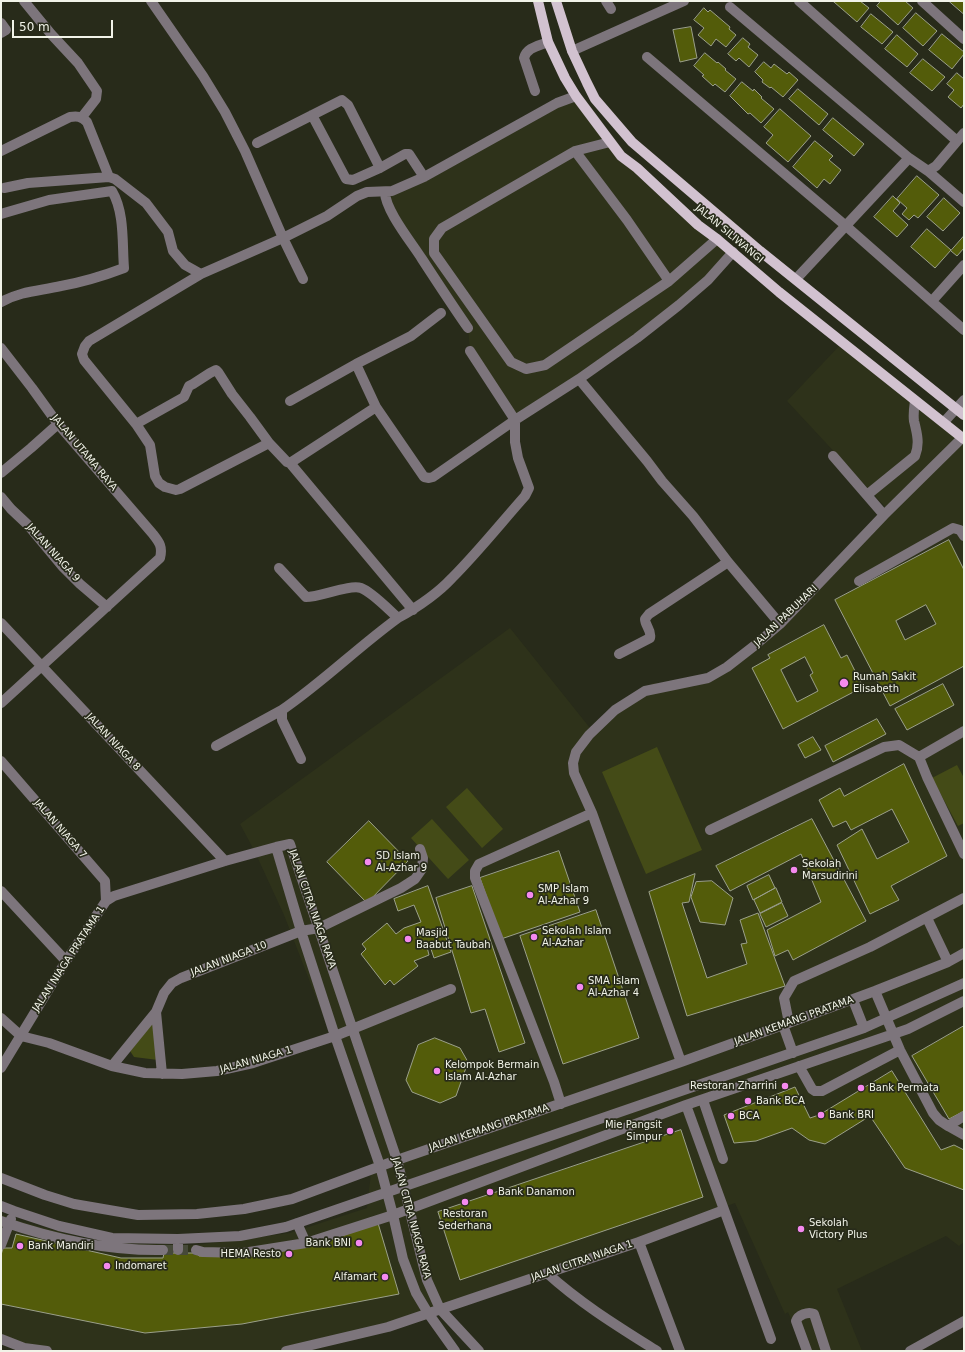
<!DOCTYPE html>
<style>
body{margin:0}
#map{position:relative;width:965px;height:1352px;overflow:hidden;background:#282b1a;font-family:"DejaVu Sans",sans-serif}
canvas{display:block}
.frame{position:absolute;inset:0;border:2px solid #f1f3e8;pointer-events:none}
.scale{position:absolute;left:12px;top:20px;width:101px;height:18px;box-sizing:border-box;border:2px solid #f1f3e8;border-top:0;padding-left:5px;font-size:12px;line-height:14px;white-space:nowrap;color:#f1f3e8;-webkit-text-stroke:3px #282b1a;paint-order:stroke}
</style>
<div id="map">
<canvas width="965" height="1352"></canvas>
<div class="frame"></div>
<div class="scale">50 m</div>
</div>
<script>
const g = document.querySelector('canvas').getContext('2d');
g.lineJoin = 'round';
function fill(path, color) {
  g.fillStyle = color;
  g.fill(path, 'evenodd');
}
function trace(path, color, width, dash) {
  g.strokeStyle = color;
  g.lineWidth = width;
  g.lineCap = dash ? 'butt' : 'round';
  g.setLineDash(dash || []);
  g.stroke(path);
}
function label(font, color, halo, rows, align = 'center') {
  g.font = font + ' "DejaVu Sans",sans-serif';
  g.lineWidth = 3.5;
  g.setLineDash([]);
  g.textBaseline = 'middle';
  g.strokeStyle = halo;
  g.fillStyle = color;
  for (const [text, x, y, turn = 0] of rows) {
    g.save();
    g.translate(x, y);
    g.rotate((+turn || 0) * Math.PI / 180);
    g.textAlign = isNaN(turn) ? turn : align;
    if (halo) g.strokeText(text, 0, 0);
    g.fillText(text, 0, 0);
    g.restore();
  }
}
fill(new Path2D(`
 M 577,96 L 610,142 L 733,252 L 638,337 L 515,420 L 470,351 L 468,327 L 388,205 L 392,191 Z
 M 843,342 L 964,439 L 964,1242 L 959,1246 L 946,1236 L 837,1289 L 862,1351 L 805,1351 L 788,1312 L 785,1314 L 735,1203 L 388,1328 L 295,1351 L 46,1351 L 1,1339 L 1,1214 L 19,1221 L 102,1243 L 197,1245 L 290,1233 L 367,1208 L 374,1147 L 284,915 L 254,850 L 240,824 L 510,628 L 590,728 L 653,683 L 693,687 L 776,625 L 892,514 L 787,401 Z`), '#2e321a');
fill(new Path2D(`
 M 657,747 L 702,850 L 646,874 L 602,772 Z
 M 957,765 L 964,778 L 964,823 L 958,826 L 932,778 Z
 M 467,788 L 503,829 L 482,848 L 446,807 Z
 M 432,819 L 469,860 L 448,879 L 411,838 Z
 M 154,1021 L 158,1060 L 134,1057 L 130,1051 Z`), '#444b17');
const building = new Path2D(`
 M 835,1 L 860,1 L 869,8 L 857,22 L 834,2 Z
 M 881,1 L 905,1 L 913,8 L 898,25 L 877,6 Z
 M 949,1 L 964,1 L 964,14 Z
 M 704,8 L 708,12 L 710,10 L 730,27 L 729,29 L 736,35 L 726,47 L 716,39 L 711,46 L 698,35 L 704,28 L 694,20 Z
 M 916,13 L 937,31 L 923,46 L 903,28 Z
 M 871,14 L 893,32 L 882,44 L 861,27 Z
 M 691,27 L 697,58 L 680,62 L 673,30 Z
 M 942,34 L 964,52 L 964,54 L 952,69 L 929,50 Z
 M 897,35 L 918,54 L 907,67 L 885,49 Z
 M 743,38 L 750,44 L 748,47 L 758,55 L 749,67 L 739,58 L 736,61 L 728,54 Z
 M 705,53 L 717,63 L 718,62 L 726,69 L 725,70 L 736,79 L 725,92 L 715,84 L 713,86 L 702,76 L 704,75 L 694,66 Z
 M 923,59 L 945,77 L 932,91 L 910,73 Z
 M 764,62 L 771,68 L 774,64 L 787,74 L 789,72 L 798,80 L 783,97 L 771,87 L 770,88 L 762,82 L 763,80 L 755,72 Z
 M 957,73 L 964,79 L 964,104 L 961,108 L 948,97 L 954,90 L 947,84 Z
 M 742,82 L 753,91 L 754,89 L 762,97 L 761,98 L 774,109 L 761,123 L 750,113 L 748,114 L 730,96 Z
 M 798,89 L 828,114 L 819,125 L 789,99 Z
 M 780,109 L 811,136 L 788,162 L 766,143 L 773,135 L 764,127 Z
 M 833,118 L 864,144 L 854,156 L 823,130 Z
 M 815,141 L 833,156 L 829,160 L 841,170 L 830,184 L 824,179 L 817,188 L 793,167 Z
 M 917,176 L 939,195 L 918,218 L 914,215 L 909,220 L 902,214 L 907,208 L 897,199 Z
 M 893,196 L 900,203 L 893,211 L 908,225 L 897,237 L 874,217 Z
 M 944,198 L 960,213 L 943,231 L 927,217 Z
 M 927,229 L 951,250 L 935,268 L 911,247 Z
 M 964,236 L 964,248 L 957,256 L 951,251 Z
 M 949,540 L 964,570 L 964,666 L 890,706 L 835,600 ZM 926,605 L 936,624 L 905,640 L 896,621 Z
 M 824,625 L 841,658 L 847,655 L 863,687 L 783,729 L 752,668 L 770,658 L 768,655 ZM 805,657 L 813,673 L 810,675 L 818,691 L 797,702 L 781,670 Z
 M 943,684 L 954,705 L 907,730 L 895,709 Z
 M 877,719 L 886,734 L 833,762 L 825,746 Z
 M 813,737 L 821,750 L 805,758 L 798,745 Z
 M 904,764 L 947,856 L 891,886 L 899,900 L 870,914 L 837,845 L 862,829 L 877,859 L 909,842 L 892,809 L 851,830 L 846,821 L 833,827 L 819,800 L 840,788 L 844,796 Z
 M 812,819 L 866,921 L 793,960 L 788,950 L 775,956 L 767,930 L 821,902 L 801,854 L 730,891 L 716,866 Z
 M 369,821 L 408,861 L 367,903 L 327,862 Z
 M 559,851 L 580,912 L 501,939 L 480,878 Z
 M 695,874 L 689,902 L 682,903 L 707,978 L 747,964 L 741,944 L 747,943 L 740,920 L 758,913 L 785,986 L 687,1016 L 649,892 Z
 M 769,875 L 775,888 L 753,900 L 747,886 Z
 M 712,881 L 733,898 L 725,925 L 700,922 L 691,897 L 696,882 Z
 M 428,886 L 451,952 L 434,958 L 430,946 L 427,947 L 429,955 L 414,961 L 418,966 L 394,985 L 390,980 L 385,985 L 361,954 L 366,949 L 362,944 L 387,923 L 396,934 L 404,928 L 421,922 L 414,905 L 398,911 L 394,899 Z
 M 472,886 L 525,1043 L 499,1052 L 485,1009 L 471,1013 L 436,898 Z
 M 776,888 L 782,902 L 760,913 L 754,900 Z
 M 782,903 L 788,916 L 766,927 L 760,914 Z
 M 596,910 L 639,1038 L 563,1064 L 520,936 Z
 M 964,1026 L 964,1111 L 949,1119 L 912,1056 Z
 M 435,1038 L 460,1048 L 468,1062 L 456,1096 L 440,1103 L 412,1092 L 406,1080 L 418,1045 Z
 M 892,1071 L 941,1150 L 954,1145 L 964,1150 L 964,1190 L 905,1168 L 870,1116 L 825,1144 L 809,1140 L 792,1128 L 756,1141 L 734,1143 L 724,1115 L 795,1087 L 810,1118 L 819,1115 Z
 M 681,1130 L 703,1197 L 460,1280 L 438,1212 Z
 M 378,1223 L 399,1294 L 242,1324 L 145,1333 L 1,1304 L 1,1255 L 3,1248 L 12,1248 L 16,1234 L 121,1258 L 163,1258 L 164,1253 L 196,1253 L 199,1256 L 241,1256 Z`);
fill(building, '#535c0a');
trace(building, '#9ba08a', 1);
trace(new Path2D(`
 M 163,1250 L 196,1250`), '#464939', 10, [10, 5]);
trace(new Path2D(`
 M 24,1 L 51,34 L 78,63 L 97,91 L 96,99 L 82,117
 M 151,1 L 203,76 L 225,112 L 245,151 L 283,238 L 201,274 L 89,341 L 85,346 L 82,354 L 84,360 L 136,424 L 150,445 L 155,476 L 159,483 L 165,487 L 176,490 L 180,489 L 269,443
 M 606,1 L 611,9
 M 799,1 L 957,141
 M 922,1 L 964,39
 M 730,7 L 909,158 L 928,171 L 936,166 L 964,133
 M 1,23 L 6,30 L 1,33
 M 572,51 L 684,1
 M 647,57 L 846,226 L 964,330
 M 535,91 L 524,58 C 527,47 539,46 548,42
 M 312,115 L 346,179 L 353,180 L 380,168
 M 610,142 L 575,151 L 442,228 L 434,239 L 434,253 L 511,362 L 526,369 L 545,365 L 669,281 L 717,239
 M 257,143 L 342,100 L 348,105 L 380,168 L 405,154 L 409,154 L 424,177
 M 1,151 L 70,117 C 77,116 81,116 87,122 L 109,177
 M 575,151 L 627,220 L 669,281
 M 928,171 L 964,202
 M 4,188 L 28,183 L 109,177 L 115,179 L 146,203 L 168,232 L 173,251 L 185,265 L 201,274
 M 385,192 C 385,210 412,243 422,259 C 437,282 452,305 468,328
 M 1,214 L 49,200 L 112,191 C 125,213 122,244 124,268 C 103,276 83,282 61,286 C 39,291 21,291 1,302
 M 303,279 L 283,238 L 327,216 L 357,196 L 367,192 L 392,191 L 424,177 L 557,103 L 576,96
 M 796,279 L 909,158
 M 932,301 L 964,265
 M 1,348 L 32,388 L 58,424 L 152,533 C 159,542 163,546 160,558 L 1,703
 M 356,364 L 376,407
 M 579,379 L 647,461 L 662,481 L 693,516 L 728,562 L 780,624
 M 290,401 L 356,364 L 411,336 L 441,313
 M 944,422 L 964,400
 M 136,424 L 184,397 L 189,386 L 193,384 L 210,373 L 216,370 L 218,372 L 232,394 L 250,417 L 269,443 L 287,462 L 290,463 L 376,407 L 424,477 L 429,478 L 433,477 L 515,420 L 579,379 L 637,338 L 679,305 L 708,280 L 733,252
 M 833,456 L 884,515
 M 290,463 L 413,610
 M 1,473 L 31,448 L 58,424
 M 867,495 L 915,456 C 920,444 917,433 914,421 C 913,414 914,408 915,401
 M 1,497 L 11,509 L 28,525 L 63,567 L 80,584 L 107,607
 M 279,568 L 306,597 C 320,597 350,584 361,588 C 372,592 389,610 398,618 C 416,608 438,593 452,578 C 478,552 501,523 525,496 L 529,488 L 518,458 L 515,442 L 515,420 L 470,351
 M 859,581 L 953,528 L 960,530 L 964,536
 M 1,623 L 225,861
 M 619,654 L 650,638 C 652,630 645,626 645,619 L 649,614 L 728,562
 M 216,746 L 282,710
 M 919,757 L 964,731
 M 301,759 L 282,720 L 282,710 C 323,682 358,647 398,618
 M 1,761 L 105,881 L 106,901
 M 710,830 L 884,747 L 899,745 L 919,757 L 927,777 L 964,854
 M 276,847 L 301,931 L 335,1036 L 380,1166 L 393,1215 L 403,1259 L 416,1293 L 428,1313 L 455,1351
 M 1,891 L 66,961
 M 927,918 L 948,962
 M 875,991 L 900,1050 L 933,1113 L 939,1120 L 948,1126 L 964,1116
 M 853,1000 L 864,1028
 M 156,1012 L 162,1074
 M 1,1018 L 21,1036 L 49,1043 L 112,1066 L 145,1073 L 182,1074 L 217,1071 L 253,1063 L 335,1036 L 451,989
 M 789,1023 L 784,998 L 794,981 L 870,947 L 964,898
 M 783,1025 L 793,1053
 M 681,1062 L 592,813 L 574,773 L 573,763 L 576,752 L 589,735 L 615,710 L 645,691 L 708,678 L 727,667 L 754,646 L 780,624 L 884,515 L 963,437
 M 112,1066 L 156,1012 L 164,993 L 172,983 L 181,978 L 301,931 L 319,928 L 401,888 L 415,879 L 422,869 L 423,858 L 420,849
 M 799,1066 L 812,1089 L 815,1091 L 822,1091 L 900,1050
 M 1,1068 L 66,961 L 106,901 L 114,896 L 225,861 L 276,847 L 290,844 L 397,1160 L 427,1280 L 440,1309 L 479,1351
 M 703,1100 L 723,1159
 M 561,1104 L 554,1082 L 475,878 L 475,871 L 479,864 L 592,813
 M 686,1105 L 771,1339
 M 948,1126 L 964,1135
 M 1,1178 L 45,1195 L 74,1204 L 138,1215 L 197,1214 L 244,1209 L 292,1199 L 397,1160 L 681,1062 L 783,1025 L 875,991 L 948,962 L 964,953
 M 1,1206 L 14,1211 L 59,1226 L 112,1238 L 178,1239 L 240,1236 L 286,1227 L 864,1028 L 964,983
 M 1,1221 C 53,1239 108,1251 163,1250
 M 297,1223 L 306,1243
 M 178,1239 L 178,1250
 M 639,1242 L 680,1351
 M 1,1245 L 11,1219
 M 196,1250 L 203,1252 L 243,1253 L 306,1243 L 393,1215 L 686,1105 L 908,1029 L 964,1001
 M 547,1273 C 581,1304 619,1327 657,1351
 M 1,1339 L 24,1348 L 47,1351
 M 286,1351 L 388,1327 L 639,1242 L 724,1210
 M 807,1351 L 796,1321 C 798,1315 808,1311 814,1314 L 826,1351
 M 910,1351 L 964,1321`), '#7d757c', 10);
trace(new Path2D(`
 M 538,1 L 548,42 L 565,78 L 576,96 L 621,156 L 637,168 L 698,225 L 717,239 L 779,292 L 964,439
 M 556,1 L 572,51 L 587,83 L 595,99 L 632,142 L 760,251 L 964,415`), '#d2c2d0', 10);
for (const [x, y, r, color] of [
 [844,683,5,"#f589ef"],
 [368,862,4,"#f589ef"],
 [794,870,4,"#f589ef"],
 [530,895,4,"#f589ef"],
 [534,937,4,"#f589ef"],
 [408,939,4,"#f589ef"],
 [580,987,4,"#f589ef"],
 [437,1071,4,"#f589ef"],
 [785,1086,4,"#f589ef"],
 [861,1088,4,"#f589ef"],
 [748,1101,4,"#f589ef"],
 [821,1115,4,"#f589ef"],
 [731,1116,4,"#f589ef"],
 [670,1131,4,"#f589ef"],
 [490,1192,4,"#f589ef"],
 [465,1202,4,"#f589ef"],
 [801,1229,4,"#f589ef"],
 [359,1243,4,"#f589ef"],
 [20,1246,4,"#f589ef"],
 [289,1254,4,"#f589ef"],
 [107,1266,4,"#f589ef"],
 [385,1277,4,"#f589ef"]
]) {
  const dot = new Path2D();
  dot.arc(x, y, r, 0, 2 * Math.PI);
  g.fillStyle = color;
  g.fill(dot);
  trace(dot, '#282b1a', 1.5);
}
label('10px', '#f1f3e8', '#282b1a', [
 ["JALAN SILIWANGI",729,234,40],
 ["JALAN UTAMA RAYA",84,453,50],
 ["JALAN NIAGA 9",53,553,48],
 ["JALAN PABUHARI",786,616,-44],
 ["JALAN NIAGA 8",113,742,47],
 ["JALAN NIAGA 7",60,829,49],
 ["JALAN CITRA NIAGA RAYA",312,909,71],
 ["JALAN NIAGA PRATAMA 1",69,959,-57],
 ["JALAN NIAGA 10",229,959,-21],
 ["JALAN KEMANG PRATAMA",794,1021,-20],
 ["JALAN NIAGA 1",256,1060,-16],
 ["JALAN KEMANG PRATAMA",489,1128,-19],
 ["JALAN CITRA NIAGA RAYA",411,1218,75],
 ["JALAN CITRA NIAGA 1",582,1261,-19]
]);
label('10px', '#f1f3e8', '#282b1a', [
 ["Rumah Sakit",853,677],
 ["Elisabeth",853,689],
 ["SD Islam",376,856],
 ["Al-Azhar 9",376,868],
 ["Sekolah",802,864],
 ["Marsudirini",802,876],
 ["SMP Islam",538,889],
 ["Al-Azhar 9",538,901],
 ["Sekolah Islam",542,931],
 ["Al-Azhar",542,943],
 ["Masjid",416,933],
 ["Baabut Taubah",416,945],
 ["SMA Islam",588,981],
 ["Al-Azhar 4",588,993],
 ["Kelompok Bermain",445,1065],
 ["Islam Al-Azhar",445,1077],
 ["Restoran Zharrini",777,1086,"right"],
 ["Bank Permata",869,1088],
 ["Bank BCA",756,1101],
 ["Bank BRI",829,1115],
 ["BCA",739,1116],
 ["Mie Pangsit",662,1125,"right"],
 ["Simpur",662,1137,"right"],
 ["Bank Danamon",498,1192],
 ["Restoran",465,1214,"center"],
 ["Sederhana",465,1226,"center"],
 ["Sekolah",809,1223],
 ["Victory Plus",809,1235],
 ["Bank BNI",351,1243,"right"],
 ["Bank Mandiri",28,1246],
 ["HEMA Resto",281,1254,"right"],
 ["Indomaret",115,1266],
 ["Alfamart",377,1277,"right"]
], 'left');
</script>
